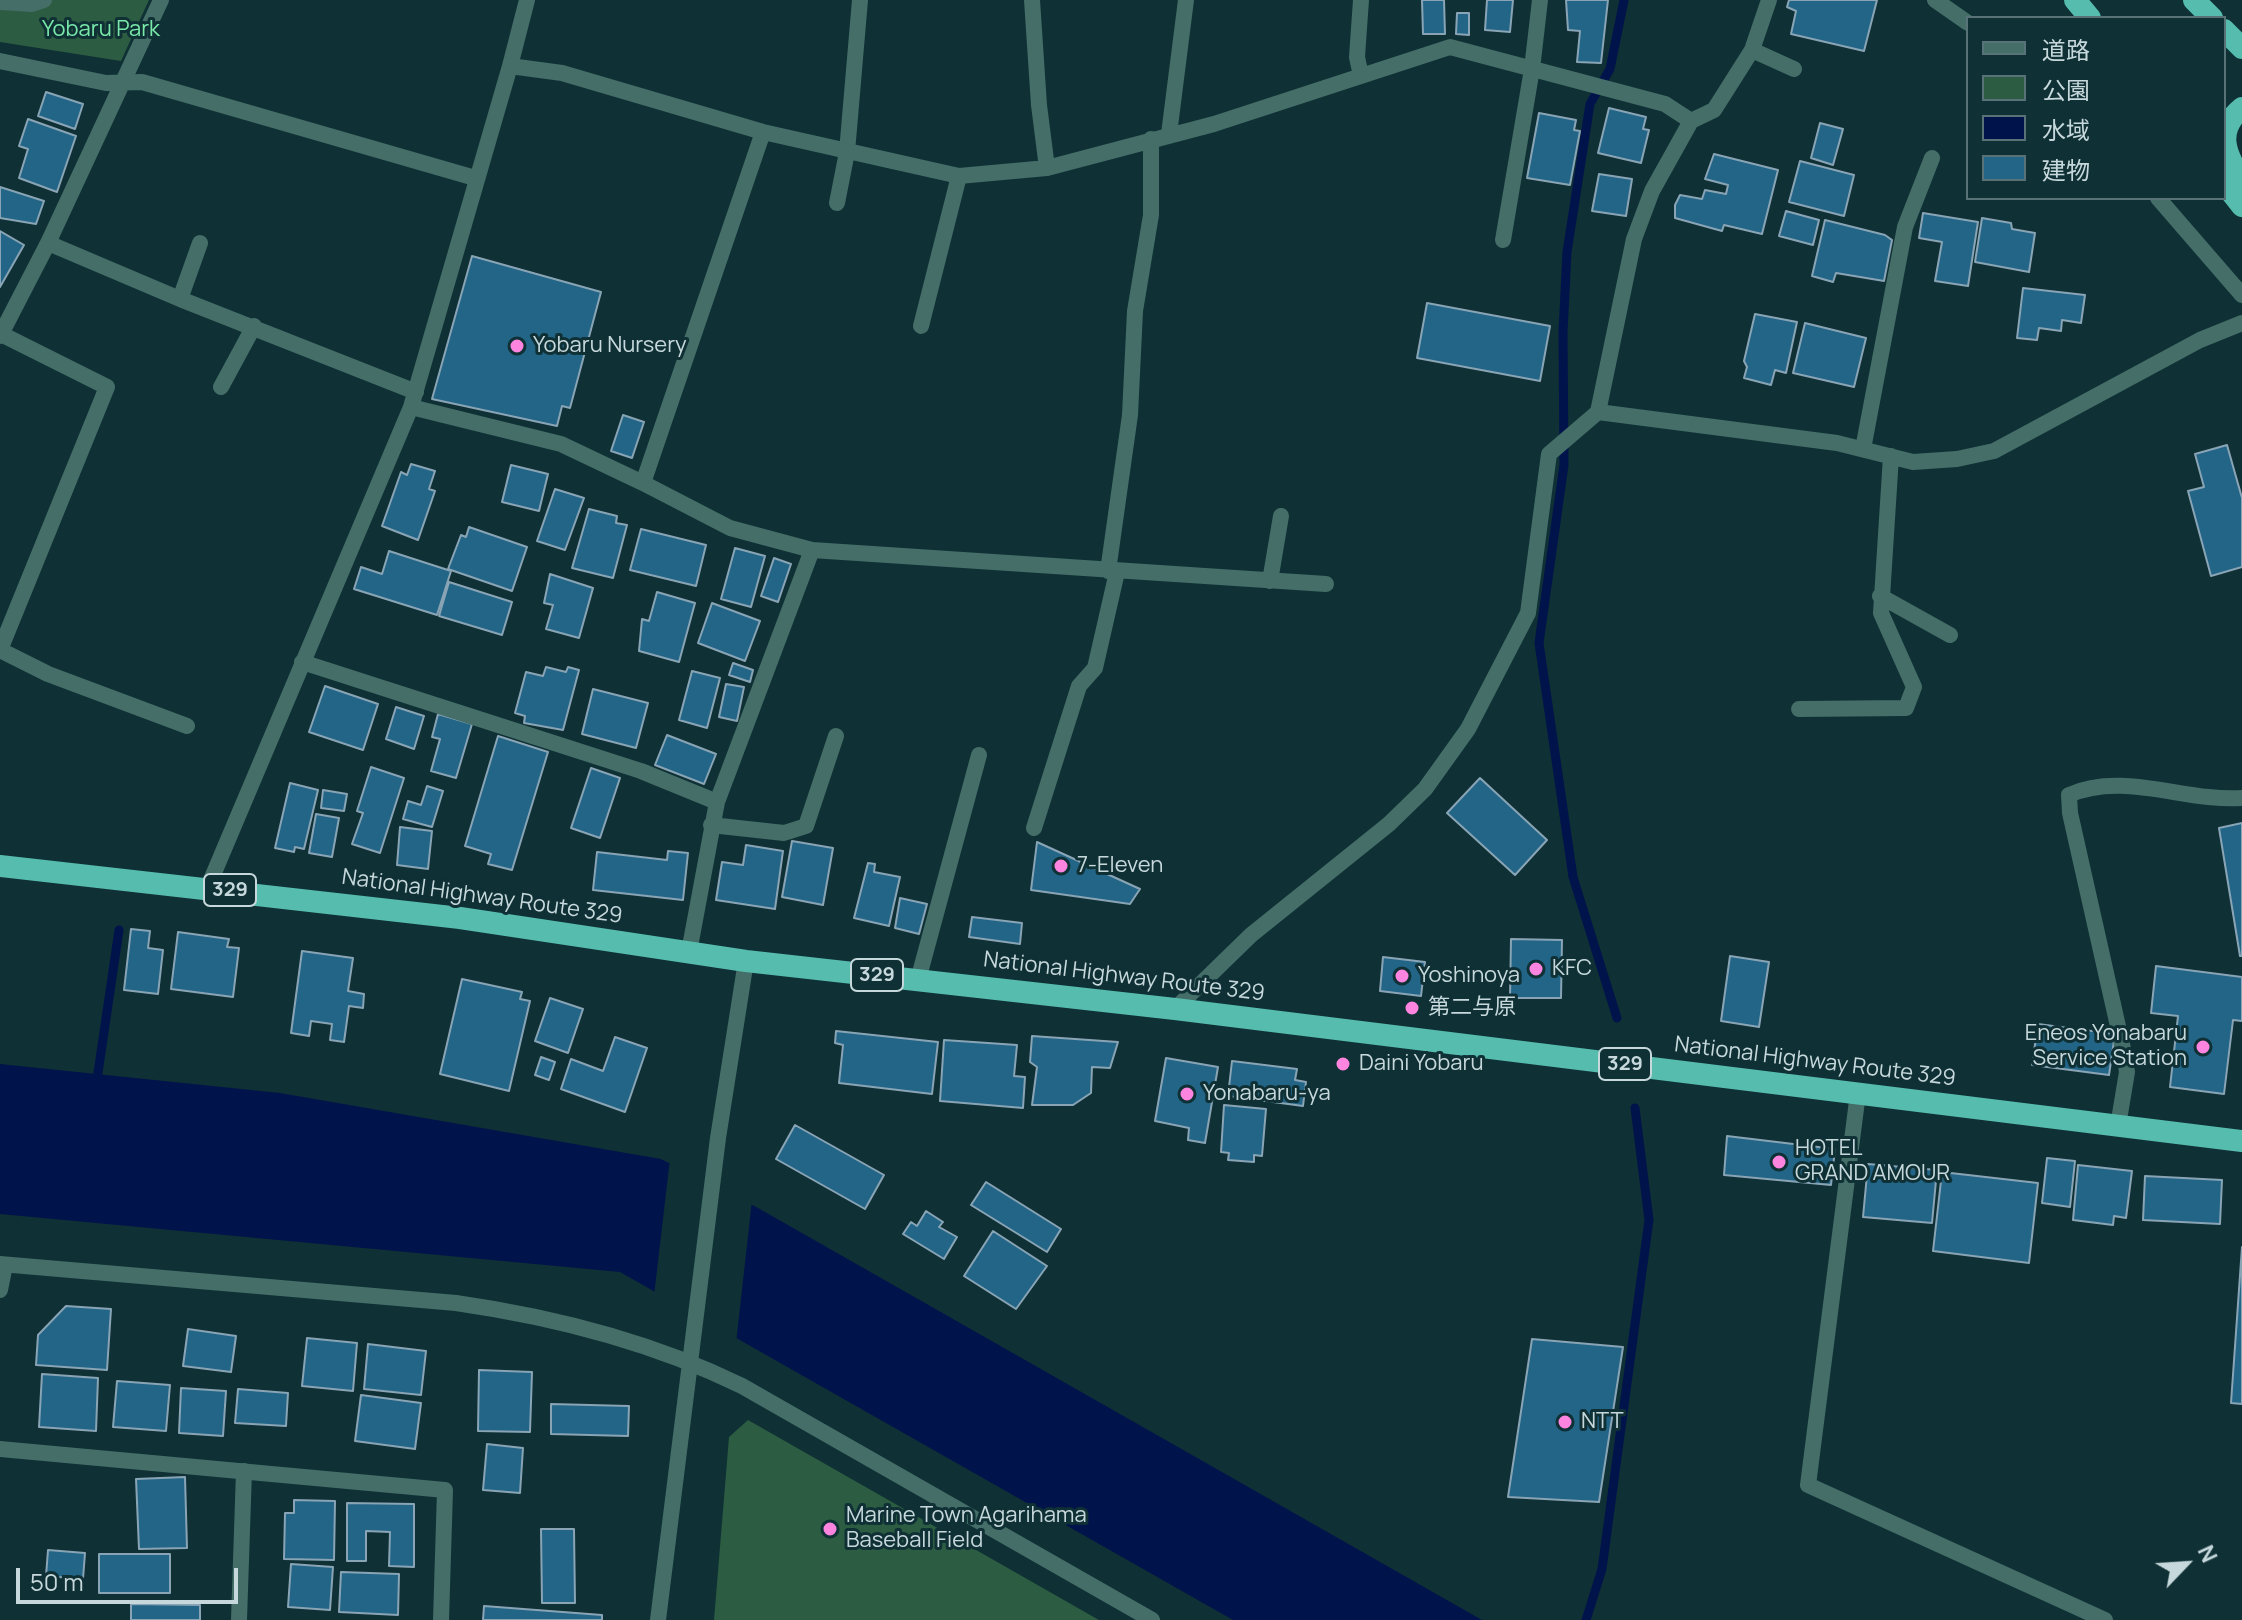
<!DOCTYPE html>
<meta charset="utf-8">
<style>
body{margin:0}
#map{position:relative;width:2242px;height:1620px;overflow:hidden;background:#0f3035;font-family:Manrope,"Noto Sans JP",sans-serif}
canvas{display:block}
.legend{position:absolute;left:1966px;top:16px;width:260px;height:184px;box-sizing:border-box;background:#0f3035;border:2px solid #587377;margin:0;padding:10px 14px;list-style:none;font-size:24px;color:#c6d8db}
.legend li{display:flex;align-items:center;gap:16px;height:40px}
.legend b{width:40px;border:2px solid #587377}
.north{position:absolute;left:2146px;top:1524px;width:80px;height:80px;-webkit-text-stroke:6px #0f3035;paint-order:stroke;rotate:65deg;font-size:22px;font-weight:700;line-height:32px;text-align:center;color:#c6d8db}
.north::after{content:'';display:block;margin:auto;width:28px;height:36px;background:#c6d8db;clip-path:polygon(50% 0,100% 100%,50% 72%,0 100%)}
.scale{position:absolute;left:16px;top:1568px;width:222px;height:36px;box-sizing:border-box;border:4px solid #c6d8db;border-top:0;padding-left:10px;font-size:24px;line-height:28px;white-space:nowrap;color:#c6d8db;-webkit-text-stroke:6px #0f3035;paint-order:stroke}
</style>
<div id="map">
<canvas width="2242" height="1620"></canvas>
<ul class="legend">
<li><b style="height:10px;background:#446e67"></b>道路</li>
<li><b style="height:22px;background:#2c5c41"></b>公園</li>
<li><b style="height:22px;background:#00144b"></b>水域</li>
<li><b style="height:22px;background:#236587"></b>建物</li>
</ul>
<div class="north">N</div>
<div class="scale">50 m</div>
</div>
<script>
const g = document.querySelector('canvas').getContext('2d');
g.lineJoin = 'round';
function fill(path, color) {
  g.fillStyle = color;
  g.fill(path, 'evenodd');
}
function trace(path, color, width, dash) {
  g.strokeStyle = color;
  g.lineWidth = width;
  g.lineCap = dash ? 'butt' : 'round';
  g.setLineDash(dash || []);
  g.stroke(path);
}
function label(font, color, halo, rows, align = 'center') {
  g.font = font + ' Manrope,"Noto Sans JP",sans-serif';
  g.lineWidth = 6;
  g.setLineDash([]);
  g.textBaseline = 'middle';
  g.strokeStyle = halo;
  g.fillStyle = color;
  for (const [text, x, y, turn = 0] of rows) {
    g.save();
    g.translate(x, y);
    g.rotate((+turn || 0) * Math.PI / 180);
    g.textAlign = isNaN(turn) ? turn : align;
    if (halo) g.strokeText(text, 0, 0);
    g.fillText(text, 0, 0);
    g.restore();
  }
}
fill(new Path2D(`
 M 0,0 L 149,0 L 121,61 L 0,42 Z
 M 748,1420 L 1099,1620 L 714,1620 L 729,1437 Z`), '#2c5c41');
fill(new Path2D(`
 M 0,1064 L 280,1093 L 661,1159 L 758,1208 L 1482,1620 L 1233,1620 L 620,1272 L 0,1214 Z`), '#00144b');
fill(new Path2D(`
 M 670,1159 L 752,1200 L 736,1343 L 654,1296 Z`), '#0f3035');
trace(new Path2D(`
 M 1617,1018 L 1573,877 L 1539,643 L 1564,465 L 1563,332 L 1567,252 L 1590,104 L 1610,69 L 1624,0
 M 98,1073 L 119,930
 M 1586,1620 L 1602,1569 L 1649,1220 L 1635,1108`), '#00144b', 9);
const building = new Path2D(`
 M 1422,0 L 1444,0 L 1445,34 L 1423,34 Z
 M 1487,0 L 1513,0 L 1510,32 L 1485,30 Z
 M 1566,0 L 1608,0 L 1601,63 L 1577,62 L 1580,31 L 1568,30 Z
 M 1789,0 L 1877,0 L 1864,51 L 1791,34 L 1796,11 L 1787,7 Z
 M 1457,13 L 1469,13 L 1469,35 L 1456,34 Z
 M 46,92 L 83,104 L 75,129 L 38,116 Z
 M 1609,108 L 1646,117 L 1643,129 L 1649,130 L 1641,163 L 1598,153 Z
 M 1539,113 L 1576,120 L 1574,130 L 1580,131 L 1570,185 L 1527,178 Z
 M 28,119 L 76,136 L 57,192 L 19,178 L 28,149 L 19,146 Z
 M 1820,123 L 1843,129 L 1833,165 L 1811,158 Z
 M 1714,154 L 1778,170 L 1762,234 L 1724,225 L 1722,231 L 1675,218 L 1675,205 L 1680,195 L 1702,199 L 1705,190 L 1726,194 L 1728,185 L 1705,179 Z
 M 1800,161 L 1854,175 L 1844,216 L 1789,202 Z
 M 1599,174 L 1632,179 L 1626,216 L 1592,211 Z
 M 0,187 L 44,201 L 36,224 L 0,218 Z
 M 1786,211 L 1819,220 L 1813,245 L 1779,236 Z
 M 1923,213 L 1978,222 L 1968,286 L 1935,281 L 1942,242 L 1919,238 Z
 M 1982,218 L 2011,223 L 2012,229 L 2035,233 L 2029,272 L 1975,262 Z
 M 1825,220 L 1885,235 L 1892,240 L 1884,281 L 1836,273 L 1833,282 L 1812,276 Z
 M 0,231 L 24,245 L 0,287 Z
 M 472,256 L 601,292 L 570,408 L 562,406 L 557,426 L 432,399 Z
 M 2023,288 L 2085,295 L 2081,323 L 2062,320 L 2061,331 L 2039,328 L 2037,340 L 2017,338 Z
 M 1427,303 L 1550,326 L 1540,381 L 1417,358 Z
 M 1755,314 L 1797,322 L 1786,373 L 1775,370 L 1771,385 L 1744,378 L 1747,367 L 1744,361 Z
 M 1805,323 L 1866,338 L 1854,387 L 1793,373 Z
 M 623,415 L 644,422 L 632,458 L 611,451 Z
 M 2227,445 L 2242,498 L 2242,567 L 2211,576 L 2188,491 L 2204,487 L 2195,454 Z
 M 411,464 L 435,471 L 429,489 L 435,491 L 418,540 L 382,526 L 401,472 L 407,475 Z
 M 511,465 L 548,474 L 539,511 L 502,502 Z
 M 555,489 L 584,498 L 565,550 L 537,541 Z
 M 589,509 L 617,516 L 616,523 L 627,525 L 613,578 L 572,568 Z
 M 469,527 L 527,547 L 512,591 L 448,569 L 461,535 L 466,537 Z
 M 641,529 L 706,545 L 696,586 L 630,570 Z
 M 735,548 L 765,556 L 751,607 L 721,599 Z
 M 389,551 L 451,571 L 437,615 L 354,589 L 361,567 L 382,574 Z
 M 774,558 L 791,564 L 778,602 L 761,596 Z
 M 550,574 L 593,588 L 579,638 L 546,629 L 553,605 L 544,603 Z
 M 449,582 L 512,602 L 502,635 L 439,616 Z
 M 657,592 L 695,603 L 679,662 L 639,651 L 642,619 L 649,621 Z
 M 712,603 L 760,621 L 745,661 L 698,643 Z
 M 733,663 L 753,670 L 750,682 L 729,675 Z
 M 546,667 L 566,672 L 568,667 L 579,670 L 563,730 L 524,723 L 525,716 L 515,713 L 526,672 L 543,676 Z
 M 692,671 L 720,678 L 707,728 L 679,720 Z
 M 726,684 L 744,687 L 737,721 L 719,717 Z
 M 325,686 L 378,704 L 363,750 L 309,732 Z
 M 593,689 L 648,703 L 636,748 L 582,734 Z
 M 396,707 L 424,716 L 414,749 L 386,739 Z
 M 438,714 L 472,724 L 456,778 L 431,771 L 440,739 L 432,737 Z
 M 667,735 L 716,754 L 704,784 L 655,765 Z
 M 498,736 L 548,752 L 512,870 L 488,864 L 491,854 L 465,846 Z
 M 371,767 L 404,778 L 380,853 L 352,844 L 363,813 L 357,811 Z
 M 591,768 L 620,778 L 600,838 L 571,828 Z
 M 1480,778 L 1547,840 L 1515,875 L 1447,813 Z
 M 290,783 L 318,790 L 304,849 L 295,847 L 294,852 L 275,848 Z
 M 427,786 L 443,791 L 432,827 L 403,819 L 408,801 L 421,805 Z
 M 323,790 L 347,794 L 344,811 L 321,808 Z
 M 316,814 L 339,818 L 332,857 L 309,853 Z
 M 2242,823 L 2242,956 L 2240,956 L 2219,828 Z
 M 400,827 L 432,831 L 428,869 L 397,865 Z
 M 792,841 L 833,848 L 823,905 L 782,897 Z
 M 1037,842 L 1140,889 L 1130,904 L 1031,890 Z
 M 746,845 L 783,851 L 775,909 L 716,900 L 722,862 L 743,865 Z
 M 668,851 L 688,853 L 683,900 L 593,890 L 597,852 L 667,860 Z
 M 868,863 L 875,864 L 874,872 L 900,877 L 889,926 L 854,918 Z
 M 900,898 L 927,904 L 919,934 L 895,928 Z
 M 972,917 L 1022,923 L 1020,944 L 969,937 Z
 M 131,929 L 150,931 L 148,948 L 163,950 L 158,994 L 124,990 Z
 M 178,932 L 229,939 L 227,947 L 239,948 L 233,997 L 171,989 Z
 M 1511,939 L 1562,940 L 1561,998 L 1510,998 Z
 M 302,951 L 353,958 L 348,991 L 364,994 L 363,1008 L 349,1006 L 344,1042 L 330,1040 L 332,1024 L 311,1021 L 309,1036 L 291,1033 Z
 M 1730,956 L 1769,962 L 1759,1027 L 1721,1021 Z
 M 1383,957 L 1425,962 L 1421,996 L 1380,991 Z
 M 2156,966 L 2242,977 L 2242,1021 L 2233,1020 L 2224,1094 L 2170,1087 L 2178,1016 L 2151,1013 Z
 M 462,979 L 522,992 L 520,999 L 530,1001 L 509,1091 L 440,1074 Z
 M 550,998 L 583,1009 L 568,1053 L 535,1041 Z
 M 2038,1024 L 2115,1034 L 2109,1075 L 2032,1065 Z
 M 836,1031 L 938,1042 L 932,1094 L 839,1083 L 843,1045 L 835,1043 Z
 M 1032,1036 L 1118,1042 L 1110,1068 L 1092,1067 L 1091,1093 L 1073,1105 L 1032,1105 L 1037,1067 L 1030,1062 Z
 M 615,1037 L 647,1048 L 625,1112 L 561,1089 L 571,1059 L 603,1071 Z
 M 944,1040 L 1017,1045 L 1014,1076 L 1025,1077 L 1023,1108 L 940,1101 Z
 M 541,1057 L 555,1062 L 549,1080 L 535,1075 Z
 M 1166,1058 L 1218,1067 L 1205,1143 L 1188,1140 L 1189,1128 L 1155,1121 Z
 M 1232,1061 L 1297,1069 L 1295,1080 L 1306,1082 L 1303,1106 L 1228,1096 Z
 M 1224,1105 L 1266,1109 L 1262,1156 L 1254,1155 L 1254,1162 L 1228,1160 L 1229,1153 L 1221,1152 Z
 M 795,1125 L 884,1175 L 865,1209 L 776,1159 Z
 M 1727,1136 L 1835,1149 L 1831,1185 L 1724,1175 Z
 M 2047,1158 L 2075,1161 L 2070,1207 L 2042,1203 Z
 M 1868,1164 L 1937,1170 L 1932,1223 L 1863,1217 Z
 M 2078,1165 L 2132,1171 L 2126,1218 L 2114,1216 L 2113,1225 L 2073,1220 Z
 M 1942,1172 L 2038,1183 L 2029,1263 L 1933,1251 Z
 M 2145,1176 L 2222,1180 L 2220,1224 L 2143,1220 Z
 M 986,1182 L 1061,1229 L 1047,1252 L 971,1205 Z
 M 926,1211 L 943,1222 L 939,1227 L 957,1237 L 944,1259 L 903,1234 L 911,1222 L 917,1226 Z
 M 993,1231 L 1047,1266 L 1016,1309 L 964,1276 Z
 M 2242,1247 L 2242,1404 L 2231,1403 Z
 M 66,1306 L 111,1309 L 107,1370 L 36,1365 L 38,1335 Z
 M 188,1329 L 236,1336 L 231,1372 L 183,1366 Z
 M 307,1338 L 357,1343 L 353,1391 L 302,1386 Z
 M 1532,1339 L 1623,1347 L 1599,1502 L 1508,1497 Z
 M 368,1344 L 426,1351 L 421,1395 L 364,1389 Z
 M 479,1370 L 532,1372 L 530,1432 L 478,1431 Z
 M 42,1374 L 98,1378 L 96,1431 L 39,1427 Z
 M 117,1381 L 170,1385 L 166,1431 L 113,1427 Z
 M 181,1388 L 226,1391 L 223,1436 L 179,1433 Z
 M 238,1389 L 288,1393 L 286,1426 L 235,1423 Z
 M 361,1395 L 421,1403 L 415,1449 L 355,1441 Z
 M 551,1404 L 629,1406 L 628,1436 L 551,1434 Z
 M 487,1444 L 523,1448 L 520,1493 L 483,1490 Z
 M 185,1477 L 187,1548 L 139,1549 L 136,1479 Z
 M 294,1500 L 335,1501 L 334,1560 L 284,1559 L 285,1513 L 294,1513 Z
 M 347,1503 L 414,1504 L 414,1567 L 389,1566 L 390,1532 L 366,1531 L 366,1561 L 347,1561 Z
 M 541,1529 L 574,1529 L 575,1603 L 542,1603 Z
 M 48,1550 L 85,1553 L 83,1579 L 46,1576 Z
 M 99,1554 L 170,1554 L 170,1593 L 99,1593 Z
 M 291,1564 L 333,1567 L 330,1610 L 288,1607 Z
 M 341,1572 L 399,1574 L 398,1615 L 339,1612 Z
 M 131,1604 L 200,1605 L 200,1620 L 131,1620 Z
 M 484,1606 L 602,1615 L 602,1620 L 483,1620 Z`);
fill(building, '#236587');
trace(building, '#89a4b5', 2);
trace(new Path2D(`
 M 0,2 L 32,4 L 44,0`), '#446e67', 16);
trace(new Path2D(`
 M 1032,0 L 1039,105 L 1047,168
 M 1361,0 L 1357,57 L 1361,76
 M 1935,0 L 1968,23
 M 1752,50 L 1794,69
 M 0,61 L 106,83 L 142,82 L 475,178
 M 510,66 L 527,0
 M 1691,121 L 1714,110 L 1752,50 L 1769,0
 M 763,132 L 643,483 L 730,528 L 812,550 L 1326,584
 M 1169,134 L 1186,0
 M 2158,198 L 2242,295
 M 837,203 L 847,152 L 860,0
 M 1503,240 L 1532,69 L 1540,0
 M 48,243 L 180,299 L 416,392
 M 180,299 L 200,243
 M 921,326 L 959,176
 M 0,336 L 48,243 L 161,0
 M 221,387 L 254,326
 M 411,407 L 561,444 L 643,483
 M 1598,412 L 1837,443 L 1913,462 L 1957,459 L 1994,451 L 2200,340 L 2242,323
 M 1863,449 L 1905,227 L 1932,158
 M 1108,571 L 1130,415 L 1135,311 L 1151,215 L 1151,139
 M 1270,581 L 1281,516
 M 1880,596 L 1950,635
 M 0,650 L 107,387 L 1,334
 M 0,650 L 48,674 L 187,726
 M 302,662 L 641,771 L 717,802
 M 1799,709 L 1906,708 L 1914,687 L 1881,613 L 1891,456
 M 711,825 L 784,833 L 806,826 L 836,736
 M 1034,828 L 1079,686 L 1095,668 L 1117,572
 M 208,887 L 411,407 L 510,66 L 562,73 L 763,132 L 959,176 L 1047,168 L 1214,124 L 1450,47 L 1665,104 L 1691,121 L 1652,191 L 1634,239 L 1598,412 L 1549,454 L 1528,613 L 1468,729 L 1425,789 L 1389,824 L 1251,935 L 1175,1009
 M 689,952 L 717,802 L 812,550
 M 918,980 L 979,755
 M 1858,1093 L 1808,1485 L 2105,1620
 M 2118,1126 L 2127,1072 L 2124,1053 L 2070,813 L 2069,795 C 2123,771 2185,802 2242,798
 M 239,1620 L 244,1471`), '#446e67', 16);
trace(new Path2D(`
 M 0,1264 L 456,1303 C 554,1317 652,1342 742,1386 L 1152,1620
 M 0,1290 L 5,1265
 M 0,1449 L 445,1490 L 441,1620
 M 658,1620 L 718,1138 L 746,961`), '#446e67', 16);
trace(new Path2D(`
 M 2075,0 L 2090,18
 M 2194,0 L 2212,18
 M 2224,30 L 2242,48
 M 2242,108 C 2215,130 2225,155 2242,179
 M 2224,183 L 2242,206
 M 0,866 L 460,918 L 746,961 L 1175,1009 L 2242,1141`), '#56bcae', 22);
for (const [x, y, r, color] of [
 [517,346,8,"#fe85df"],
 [1061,866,8,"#fe85df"],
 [1536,969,8,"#fe85df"],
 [1402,976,8,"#fe85df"],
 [1412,1008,8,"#fe85df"],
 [2203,1047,8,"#fe85df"],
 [1343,1064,8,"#fe85df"],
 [1187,1094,8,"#fe85df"],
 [1779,1162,8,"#fe85df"],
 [1565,1422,8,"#fe85df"],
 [830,1529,8,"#fe85df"]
]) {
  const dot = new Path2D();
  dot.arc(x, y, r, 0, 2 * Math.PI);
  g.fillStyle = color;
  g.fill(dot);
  trace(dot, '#0f3035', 3);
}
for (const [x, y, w] of [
 [230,890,52],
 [877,975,52],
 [1625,1064,52]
]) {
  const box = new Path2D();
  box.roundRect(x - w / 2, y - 16, w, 32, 6);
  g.fillStyle = '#0f3035';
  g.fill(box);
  trace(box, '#c6d8db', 2);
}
label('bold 20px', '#c6d8db', null, [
 ["329",230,890],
 ["329",877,975],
 ["329",1625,1064]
]);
label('22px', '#79e8a9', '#0f3035', [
 ["Yobaru Park",101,30]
]);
label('22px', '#c6d8db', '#0f3035', [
 ["Yobaru Nursery",533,346],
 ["7-Eleven",1077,866],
 ["KFC",1552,969],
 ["Yoshinoya",1418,976],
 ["第二与原",1428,1008],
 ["Eneos Yonabaru",2187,1034,"right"],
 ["Service Station",2187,1059,"right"],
 ["Daini Yobaru",1359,1064],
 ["Yonabaru-ya",1203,1094],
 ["HOTEL",1795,1149],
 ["GRAND AMOUR",1795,1174],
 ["NTT",1581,1422],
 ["Marine Town Agarihama",846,1516],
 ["Baseball Field",846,1541]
], 'left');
label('22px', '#c6d8db', '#0f3035', [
 ["National Highway Route 329",482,897,8],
 ["National Highway Route 329",1124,977,7],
 ["National Highway Route 329",1815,1062,7]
]);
</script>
